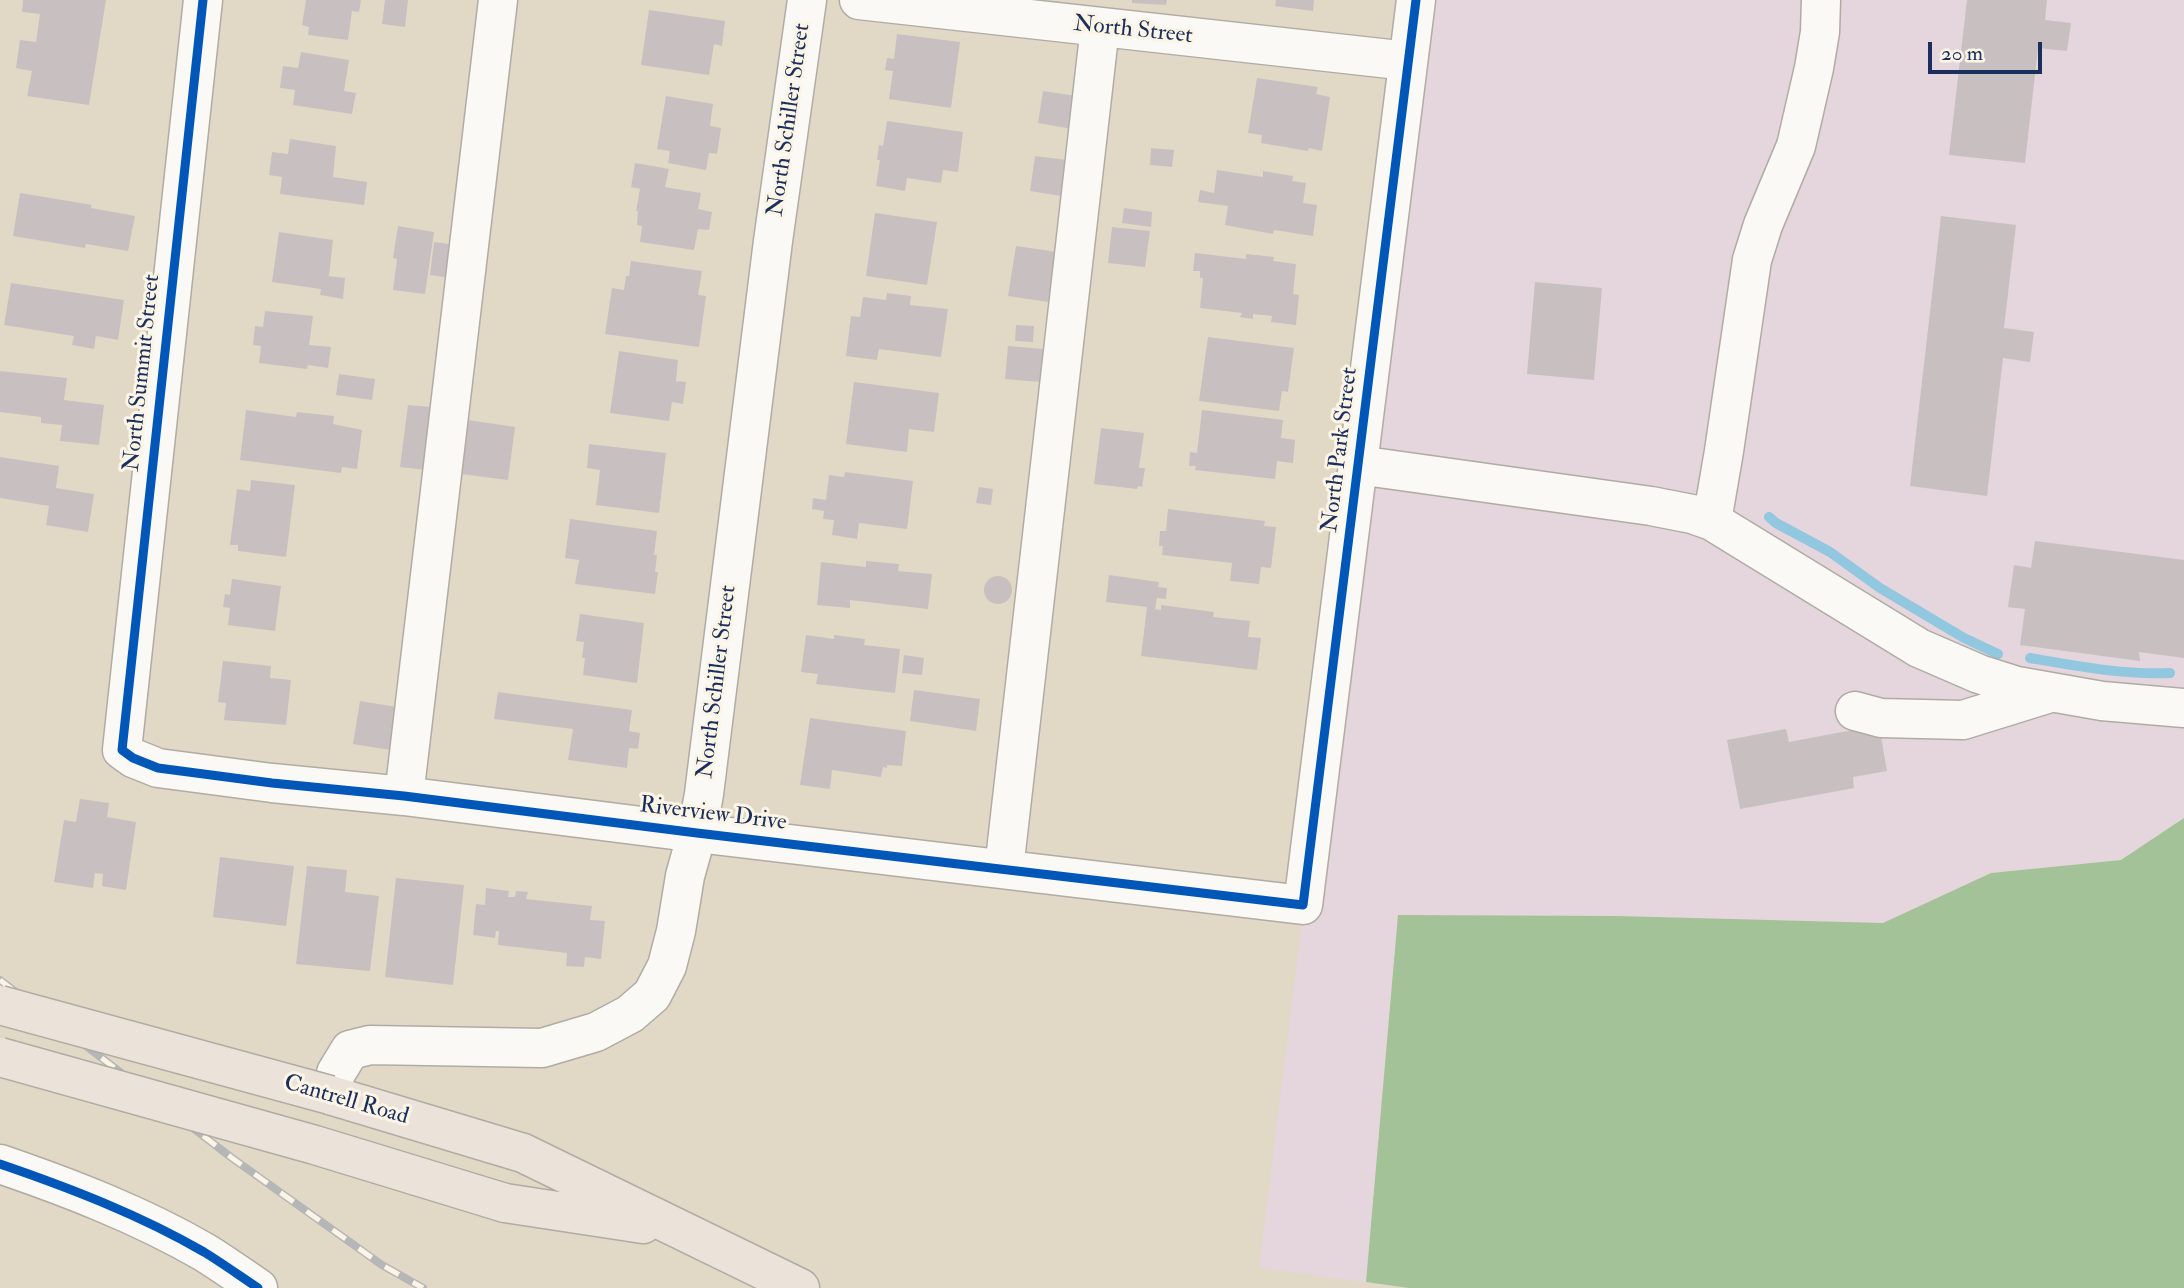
<!DOCTYPE html>
<style>
body{margin:0}
#map{position:relative;width:2184px;height:1288px;overflow:hidden;background:#e1d9c6;font-family:"IM FELL Double Pica",serif}
canvas{display:block}
.scale{position:absolute;left:1928px;top:42px;width:114px;height:32px;box-sizing:border-box;border:4px solid #1b2f5e;border-top:0;padding-left:9px;font-size:21px;line-height:24px;white-space:nowrap;color:#1b2f5e;-webkit-text-stroke:5px #fcf5e5;paint-order:stroke}
</style>
<div id="map">
<canvas width="2184" height="1288"></canvas>
<div class="scale">20 m</div>
</div>
<script>
const g = document.querySelector('canvas').getContext('2d');
g.lineJoin = 'round';
function fill(path, color) {
  g.fillStyle = color;
  g.fill(path, 'evenodd');
}
function trace(path, color, width, dash) {
  g.strokeStyle = color;
  g.lineWidth = width;
  g.lineCap = dash ? 'butt' : 'round';
  g.setLineDash(dash || []);
  g.stroke(path);
}
function label(font, color, halo, rows, align = 'center') {
  g.font = font + ' "IM FELL Double Pica",serif';
  g.lineWidth = 6;
  g.setLineDash([]);
  g.textBaseline = 'middle';
  g.strokeStyle = halo;
  g.fillStyle = color;
  for (const [text, x, y, turn = 0] of rows) {
    g.save();
    g.translate(x, y);
    g.rotate((+turn || 0) * Math.PI / 180);
    g.textAlign = isNaN(turn) ? turn : align;
    if (halo) g.strokeText(text, 0, 0);
    g.fillText(text, 0, 0);
    g.restore();
  }
}
fill(new Path2D(`
 M 1416,0 L 2184,0 L 2184,1288 L 1409,1288 L 1259,1268 Z`), '#e5d5dc');
fill(new Path2D(`
 M 2184,818 L 2184,1288 L 1409,1288 L 1366,1282 L 1398,915 L 1617,916 L 1883,923 L 1991,873 L 2121,860 Z`), '#a4c297');
trace(new Path2D(`
 M 1769,517 L 1776,523 L 1830,552 L 1880,588 L 1964,638 L 1998,654
 M 2030,658 C 2076,666 2123,675 2170,673`), '#91c7df', 10);
fill(new Path2D(`
 M 23,0 L 106,0 L 89,105 L 27,96 L 32,71 L 16,68 L 20,40 L 36,42 L 40,14 L 22,12 Z
 M 306,0 L 361,0 L 359,12 L 352,11 L 348,40 L 308,35 L 309,27 L 302,25 Z
 M 385,0 L 408,0 L 405,27 L 382,24 Z
 M 1132,0 L 1167,0 L 1166,5 L 1132,3 Z
 M 1276,0 L 1314,0 L 1313,11 L 1275,6 Z
 M 1967,0 L 2047,0 L 2045,20 L 2071,23 L 2067,51 L 2038,48 L 2025,163 L 1949,155 Z
 M 649,10 L 725,21 L 722,46 L 714,44 L 709,75 L 641,65 Z
 M 897,34 L 960,42 L 951,108 L 889,99 L 893,71 L 885,70 L 887,58 L 894,59 Z
 M 301,52 L 349,60 L 344,91 L 356,93 L 352,114 L 293,105 L 295,90 L 280,88 L 283,66 L 298,68 Z
 M 1257,78 L 1318,87 L 1316,94 L 1330,97 L 1322,151 L 1309,148 L 1308,151 L 1261,143 L 1262,135 L 1248,133 Z
 M 1043,91 L 1077,96 L 1072,129 L 1038,123 Z
 M 666,96 L 713,104 L 710,126 L 721,128 L 717,154 L 709,153 L 706,170 L 668,163 L 670,151 L 657,149 Z
 M 887,121 L 963,132 L 958,172 L 943,170 L 941,183 L 907,178 L 905,191 L 876,186 L 880,160 L 877,160 L 879,145 L 883,146 Z
 M 290,139 L 336,146 L 333,177 L 367,182 L 364,205 L 280,194 L 282,177 L 269,175 L 272,152 L 288,154 Z
 M 1151,148 L 1174,150 L 1172,167 L 1150,165 Z
 M 1035,156 L 1067,160 L 1061,196 L 1030,191 Z
 M 635,163 L 669,169 L 665,187 L 701,193 L 698,209 L 712,212 L 709,230 L 698,229 L 694,250 L 640,242 L 642,226 L 637,225 L 638,211 L 636,211 L 640,189 L 631,187 Z
 M 1217,170 L 1263,177 L 1263,171 L 1293,176 L 1292,181 L 1306,183 L 1303,203 L 1317,205 L 1313,236 L 1274,230 L 1273,234 L 1225,225 L 1228,206 L 1198,202 L 1200,190 L 1214,193 Z
 M 20,193 L 92,205 L 91,208 L 135,216 L 128,251 L 86,244 L 85,248 L 13,236 Z
 M 1124,208 L 1152,212 L 1151,227 L 1122,223 Z
 M 875,213 L 937,222 L 927,285 L 866,276 Z
 M 1941,216 L 2016,225 L 2004,328 L 2034,332 L 2030,362 L 2003,358 L 1987,496 L 1910,486 Z
 M 398,226 L 434,232 L 425,294 L 393,290 L 397,259 L 393,258 Z
 M 1112,227 L 1150,231 L 1145,267 L 1108,263 Z
 M 279,232 L 333,240 L 329,276 L 345,278 L 343,299 L 320,295 L 321,289 L 272,282 Z
 M 434,242 L 455,245 L 451,278 L 430,275 Z
 M 1016,246 L 1057,252 L 1048,302 L 1008,296 Z
 M 1195,253 L 1246,259 L 1246,254 L 1274,257 L 1273,261 L 1296,264 L 1293,294 L 1299,295 L 1296,325 L 1271,322 L 1272,316 L 1253,314 L 1253,319 L 1240,317 L 1242,313 L 1200,308 L 1203,278 L 1200,278 L 1200,271 L 1193,271 Z
 M 631,261 L 702,271 L 698,295 L 706,296 L 699,347 L 605,334 L 612,288 L 624,290 L 626,276 L 629,276 Z
 M 1535,282 L 1602,288 L 1594,380 L 1527,374 Z
 M 11,283 L 124,300 L 118,340 L 96,336 L 94,349 L 72,345 L 74,336 L 4,325 Z
 M 887,293 L 911,296 L 910,305 L 948,309 L 941,357 L 879,349 L 877,360 L 846,356 L 851,316 L 860,317 L 863,297 L 886,300 Z
 M 265,311 L 313,316 L 309,345 L 331,347 L 328,368 L 308,365 L 307,369 L 259,363 L 261,346 L 253,345 L 255,326 L 263,327 Z
 M 1016,325 L 1034,326 L 1033,342 L 1015,341 Z
 M 1208,337 L 1294,348 L 1288,392 L 1282,391 L 1279,411 L 1199,401 Z
 M 1008,346 L 1043,349 L 1040,382 L 1005,379 Z
 M 619,351 L 678,360 L 676,381 L 686,382 L 683,404 L 672,402 L 669,421 L 610,413 Z
 M 0,371 L 67,378 L 64,400 L 104,405 L 99,445 L 60,441 L 62,425 L 41,423 L 41,417 L 0,412 Z
 M 339,374 L 375,379 L 372,400 L 336,395 Z
 M 854,382 L 939,393 L 934,432 L 909,429 L 907,452 L 846,444 Z
 M 408,405 L 442,408 L 435,471 L 400,467 Z
 M 246,410 L 296,417 L 297,412 L 334,416 L 333,424 L 362,430 L 357,469 L 342,467 L 341,473 L 240,460 Z
 M 1202,410 L 1283,420 L 1281,438 L 1295,440 L 1293,463 L 1277,461 L 1275,479 L 1195,470 L 1196,466 L 1189,466 L 1190,452 L 1197,453 Z
 M 468,420 L 515,427 L 508,480 L 461,474 Z
 M 1101,428 L 1144,433 L 1139,468 L 1145,468 L 1142,487 L 1138,486 L 1137,489 L 1094,484 Z
 M 589,444 L 666,453 L 659,513 L 596,505 L 600,470 L 587,468 Z
 M 0,457 L 59,466 L 56,488 L 94,494 L 88,532 L 46,525 L 49,506 L 0,498 Z
 M 845,472 L 913,481 L 907,529 L 859,523 L 857,539 L 832,535 L 834,520 L 823,519 L 824,511 L 812,509 L 813,498 L 826,500 L 829,475 L 844,477 Z
 M 251,480 L 295,485 L 286,557 L 238,551 L 238,545 L 230,545 L 237,489 L 250,491 Z
 M 979,487 L 993,489 L 991,505 L 976,503 Z
 M 1168,509 L 1265,521 L 1264,526 L 1276,527 L 1271,568 L 1261,567 L 1259,584 L 1230,581 L 1232,563 L 1162,555 L 1163,546 L 1159,546 L 1160,531 L 1166,531 Z
 M 570,519 L 657,531 L 654,555 L 657,555 L 655,572 L 658,572 L 655,594 L 575,584 L 579,560 L 565,558 Z
 M 2035,541 L 2184,560 L 2184,658 L 2139,652 L 2140,661 L 2020,645 L 2025,609 L 2008,607 L 2014,565 L 2031,568 Z
 M 866,561 L 899,564 L 898,571 L 932,574 L 928,609 L 850,600 L 850,608 L 817,605 L 821,562 L 866,567 Z
 M 1109,575 L 1159,582 L 1158,587 L 1167,588 L 1166,599 L 1157,598 L 1155,609 L 1161,610 L 1161,605 L 1214,612 L 1213,617 L 1250,621 L 1248,637 L 1261,638 L 1257,670 L 1141,656 L 1147,607 L 1106,602 Z
 M984 590a14 14 0 1 1 28 0a14 14 0 1 1-28 0Z
 M 232,579 L 281,586 L 275,631 L 228,625 L 230,608 L 223,607 L 225,594 L 230,595 Z
 M 580,614 L 644,623 L 637,683 L 583,675 L 585,658 L 582,658 L 584,642 L 576,641 Z
 M 806,635 L 834,639 L 834,635 L 865,639 L 864,645 L 900,649 L 895,693 L 816,684 L 818,674 L 801,672 Z
 M 904,655 L 924,658 L 922,675 L 902,673 Z
 M 223,661 L 271,666 L 270,678 L 291,680 L 286,725 L 224,720 L 226,703 L 218,702 Z
 M 914,690 L 980,699 L 976,731 L 910,721 Z
 M 498,692 L 632,710 L 629,731 L 640,733 L 638,749 L 629,748 L 627,768 L 568,760 L 573,729 L 494,719 Z
 M 360,701 L 403,708 L 397,751 L 353,744 Z
 M 810,718 L 906,731 L 902,766 L 887,765 L 887,768 L 883,767 L 881,777 L 832,770 L 830,789 L 800,785 Z
 M 1879,725 L 1887,771 L 1853,777 L 1854,788 L 1740,809 L 1727,740 L 1786,729 L 1789,742 Z
 M 80,799 L 109,803 L 107,817 L 136,822 L 126,890 L 102,886 L 103,874 L 95,873 L 93,888 L 54,882 L 64,820 L 76,822 Z
 M 220,857 L 294,866 L 286,926 L 213,917 Z
 M 307,866 L 347,870 L 345,892 L 379,896 L 370,971 L 296,964 Z
 M 396,878 L 464,885 L 453,985 L 385,977 Z
 M 486,888 L 509,891 L 508,897 L 515,897 L 516,891 L 528,892 L 526,899 L 592,906 L 590,920 L 605,921 L 601,959 L 585,957 L 584,967 L 566,966 L 567,953 L 498,945 L 499,931 L 496,931 L 495,938 L 473,935 L 476,904 L 485,905 Z`), '#c8c0c0');
const minor = new Path2D(`
 M 203,0 L 122,750 L 133,758 L 158,768 L 272,783 L 404,796 L 697,833 L 1303,905 L 1416,0
 M 859,0 L 1408,61
 M 1358,465 L 1651,506 L 1692,514 L 1712,521 L 1919,648 L 1979,674 L 2017,686 L 2102,701 L 2184,708
 M 1712,521 L 1724,451 L 1752,260 L 1763,225 L 1796,146 L 1814,68 L 1820,32 L 1821,0
 M 1855,711 L 1881,718 L 1963,720 L 2050,693
 M 404,796 L 498,0
 M 1004,869 L 1100,27
 M 330,1095 L 336,1073 L 350,1050 L 370,1045 L 542,1048 L 596,1032 L 630,1014 L 652,995 L 667,966 L 676,931 L 685,876 L 697,833 L 704,794 L 773,241 L 807,0
 M 0,1164 C 70,1188 140,1215 204,1252 C 222,1263 240,1276 258,1288`);
const major = new Path2D(`
 M 330,1095 L 523,1153 L 800,1288
 M 505,1203 L 643,1224`);
trace(minor, '#b0aca4', 41);
trace(major, '#b0aca4', 41);
trace(minor, '#faf9f6', 38);
trace(major, '#ebe3da', 38);
const rail = new Path2D(`
 M 0,980 L 232,1158 L 382,1265 L 423,1288`);
trace(rail, '#b5b6b8', 8);
trace(rail, '#fcf5e5', 5, [16]);
const majorBridge = new Path2D(`
 M 0,1005 L 330,1095
 M 0,1057 L 315,1145 L 505,1203`);
trace(majorBridge, '#b0aca4', 41, []);
trace(majorBridge, '#ebe3da', 38);
trace(new Path2D(`
 M 203,0 L 122,750 L 133,758 L 158,768 L 272,783 L 404,796 L 697,833 L 1303,905 L 1416,0
 M 0,1164 C 70,1188 140,1215 204,1252 C 222,1263 240,1276 258,1288`), '#0057b8', 9);
label('23px', '#1b2f5e', '#fcf5e5', [
 ["North Street",1133,31,6],
 ["North Schiller Street",790,120,-82],
 ["North Summit Street",143,373,-84],
 ["North Park Street",1341,450,-83],
 ["North Schiller Street",718,682,-83],
 ["Riverview Drive",713,815,7],
 ["Cantrell Road",346,1101,16]
]);
</script>
